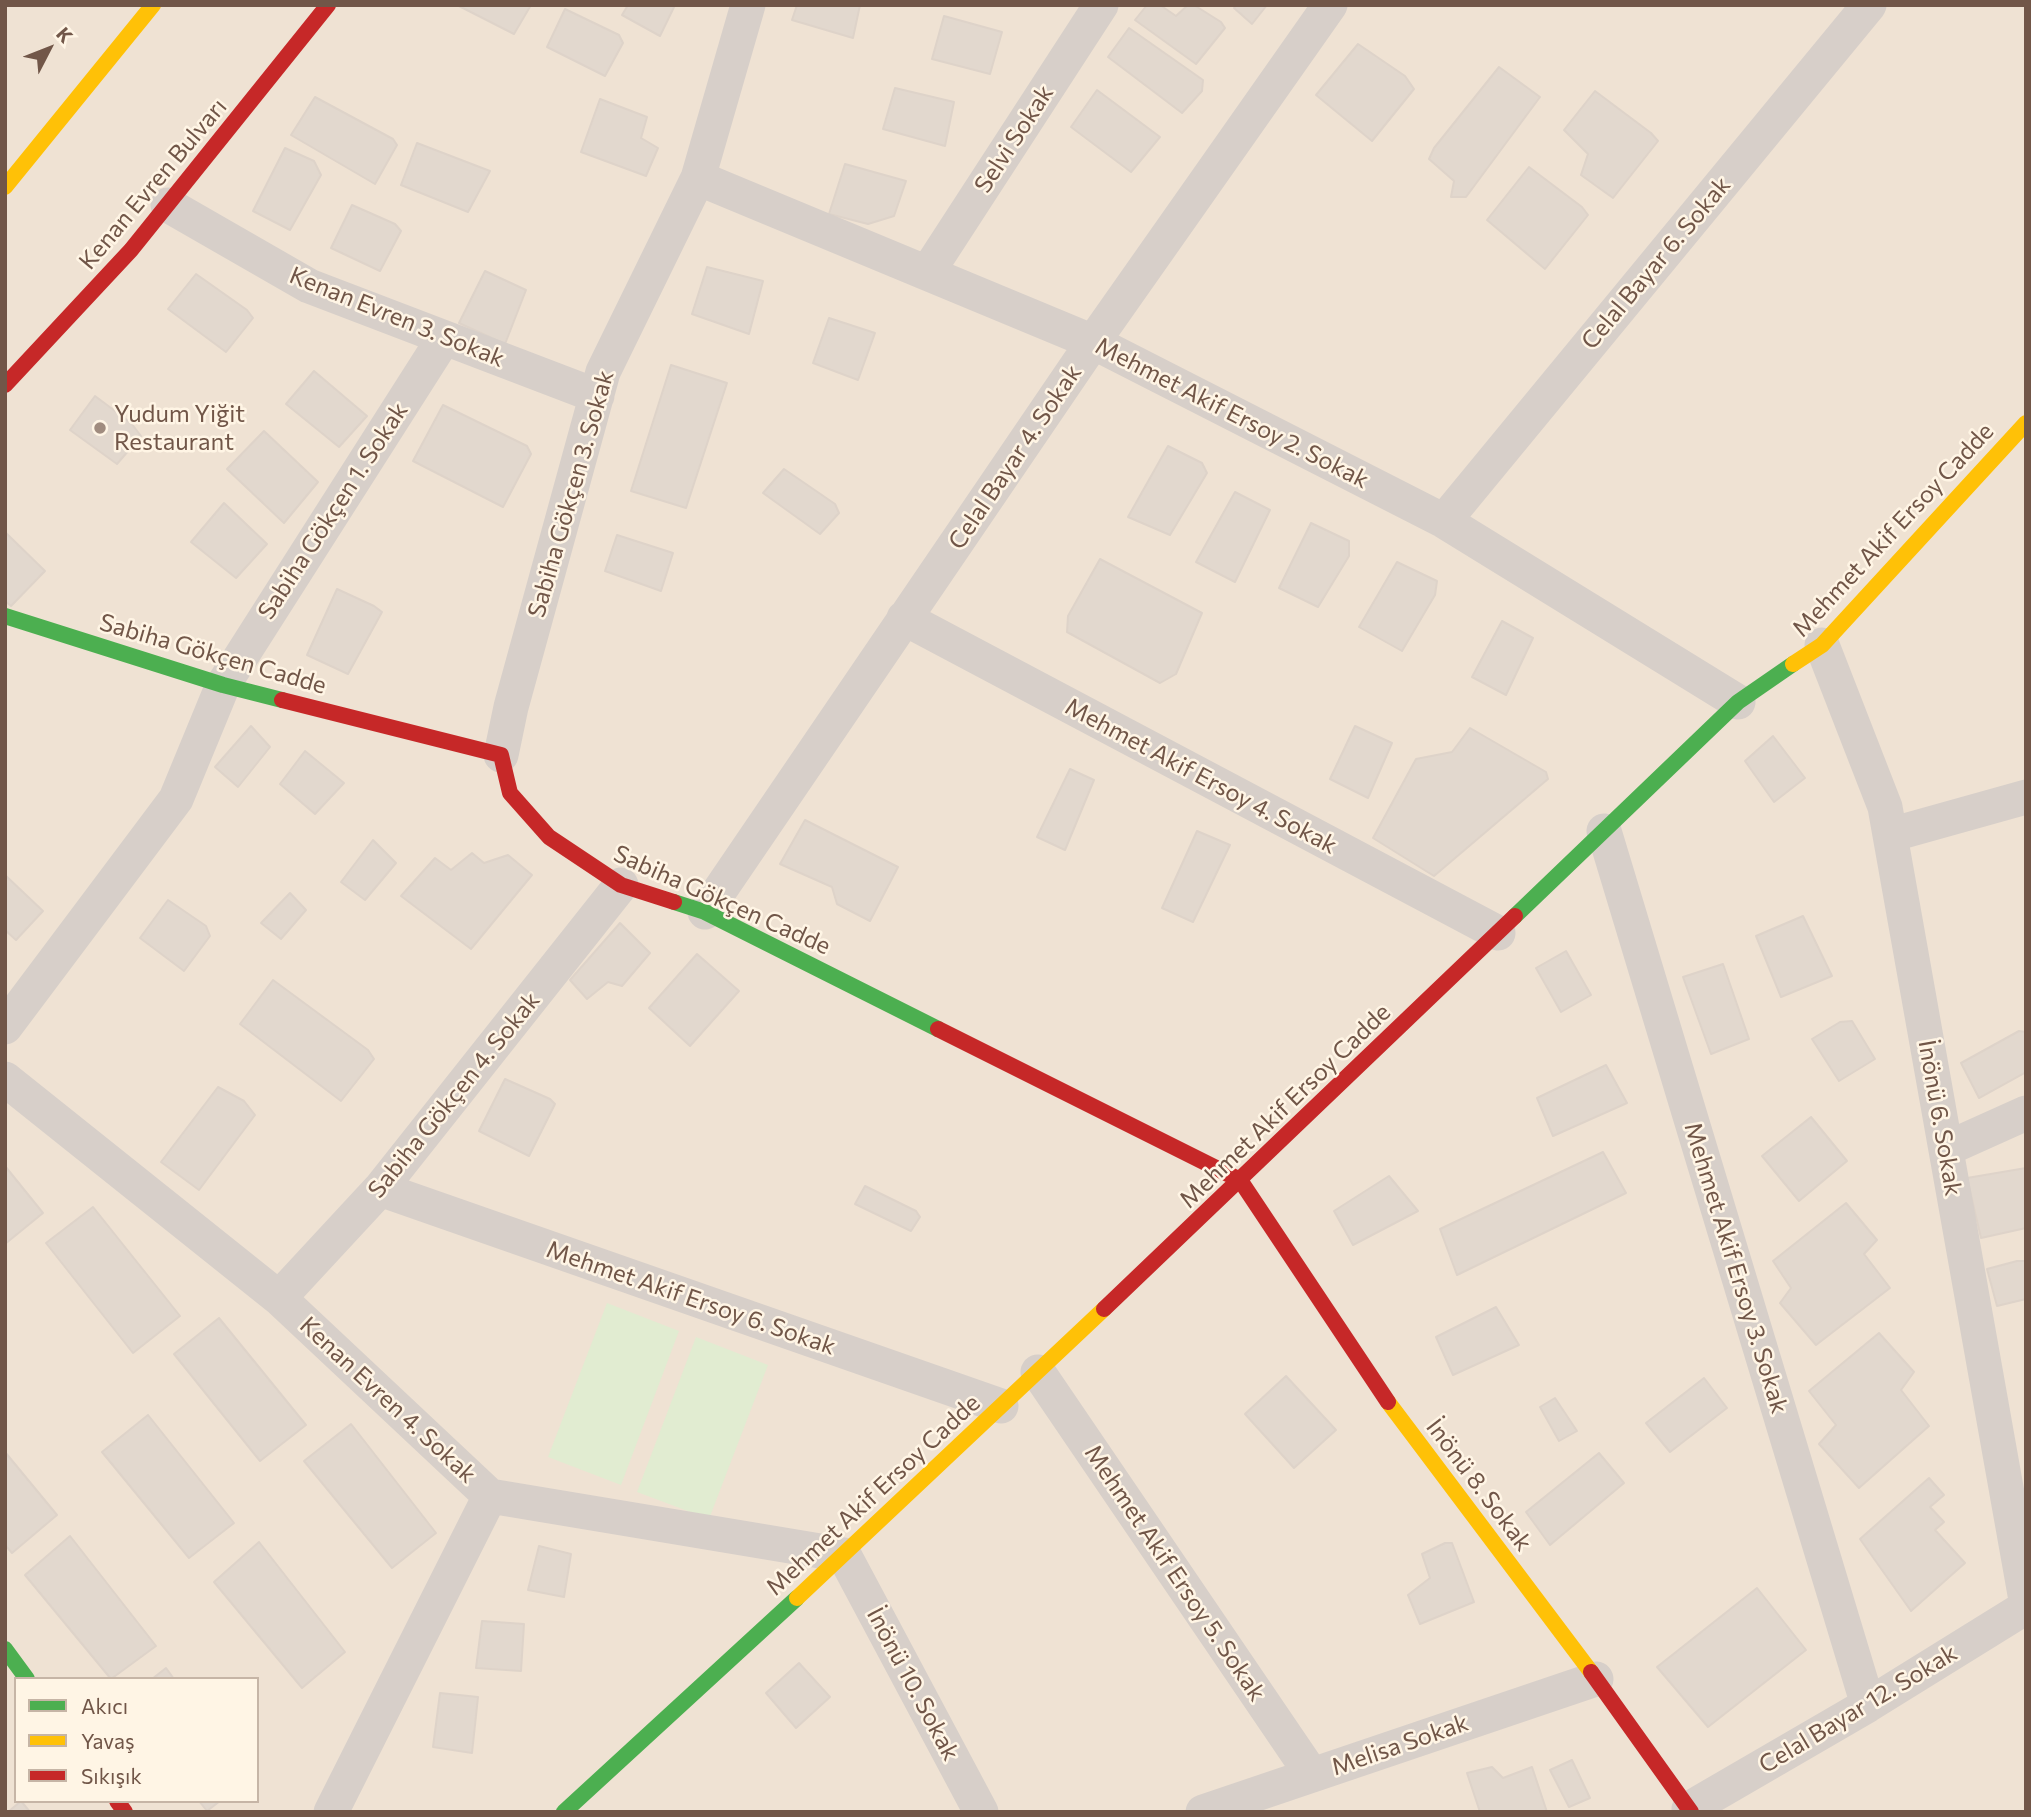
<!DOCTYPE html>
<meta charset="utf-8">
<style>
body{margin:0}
#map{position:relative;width:2031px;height:1817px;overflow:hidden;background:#f6f0e6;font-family:Commissioner,sans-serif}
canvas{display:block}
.frame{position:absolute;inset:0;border:7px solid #715648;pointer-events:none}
.legend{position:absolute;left:14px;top:1677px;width:245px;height:126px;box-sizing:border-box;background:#fff5e5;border:2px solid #c6b5a6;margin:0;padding:9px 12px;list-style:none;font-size:21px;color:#715648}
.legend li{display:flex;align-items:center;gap:14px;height:35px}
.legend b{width:35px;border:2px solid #c6b5a6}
.north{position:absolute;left:14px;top:14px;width:70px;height:70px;-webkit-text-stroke:5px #fff5e5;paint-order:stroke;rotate:48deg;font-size:19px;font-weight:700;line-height:28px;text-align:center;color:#715648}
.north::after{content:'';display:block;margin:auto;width:24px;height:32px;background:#715648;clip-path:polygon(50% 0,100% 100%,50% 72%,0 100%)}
</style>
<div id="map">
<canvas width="2031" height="1817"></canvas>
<div class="frame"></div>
<ul class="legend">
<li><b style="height:9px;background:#4caf50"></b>Akıcı</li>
<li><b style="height:9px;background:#ffc107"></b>Yavaş</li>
<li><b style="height:9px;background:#c62828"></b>Sıkışık</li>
</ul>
<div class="north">K</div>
</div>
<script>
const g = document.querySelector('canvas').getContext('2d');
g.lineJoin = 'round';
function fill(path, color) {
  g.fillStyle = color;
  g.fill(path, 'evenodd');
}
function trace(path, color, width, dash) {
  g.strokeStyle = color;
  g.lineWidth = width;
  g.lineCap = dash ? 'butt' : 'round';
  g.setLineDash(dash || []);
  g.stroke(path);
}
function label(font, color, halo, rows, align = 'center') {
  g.font = font + ' Commissioner,sans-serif';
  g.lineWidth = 5;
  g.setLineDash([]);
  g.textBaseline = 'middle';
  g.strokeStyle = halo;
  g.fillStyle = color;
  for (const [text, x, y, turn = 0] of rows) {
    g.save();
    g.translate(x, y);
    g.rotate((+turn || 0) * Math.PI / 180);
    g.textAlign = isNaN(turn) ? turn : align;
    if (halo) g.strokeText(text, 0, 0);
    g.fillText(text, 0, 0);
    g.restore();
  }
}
fill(new Path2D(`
 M 5,5 L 2026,5 L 2026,1812 L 5,1812 ZM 16,1679 L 257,1679 L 257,1801 L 16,1801 Z`), '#efe2d3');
fill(new Path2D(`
 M 607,1303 L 679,1331 L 621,1485 L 548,1457 Z
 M 696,1337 L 768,1365 L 709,1519 L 637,1492 Z`), '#e1ecd1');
const building = new Path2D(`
 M 457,5 L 531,5 L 514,34 Z
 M 628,5 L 675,5 L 660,36 L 622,15 Z
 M 797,5 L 860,5 L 853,38 L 792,20 Z
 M 1147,5 L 1160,5 L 1176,16 L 1188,5 L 1194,5 L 1221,22 L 1225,28 L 1196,64 L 1135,20 Z
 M 1236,5 L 1267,5 L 1252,24 L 1234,8 Z
 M 565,9 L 619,35 L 623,43 L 605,76 L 547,47 Z
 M 944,16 L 1002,32 L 990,74 L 932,59 Z
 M 1129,28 L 1203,80 L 1202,91 L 1182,113 L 1108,57 Z
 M 1358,44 L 1405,76 L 1414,89 L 1372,141 L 1316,95 Z
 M 1499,67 L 1540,97 L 1466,197 L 1451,197 L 1454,181 L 1429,159 L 1434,148 Z
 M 895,88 L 954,102 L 945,146 L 883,129 Z
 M 1097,90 L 1160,137 L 1131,172 L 1071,127 Z
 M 1595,91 L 1651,133 L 1658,141 L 1613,198 L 1581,175 L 1588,154 L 1564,130 Z
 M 315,97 L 393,139 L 397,145 L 375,184 L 291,135 Z
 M 600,99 L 647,117 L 641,138 L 658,148 L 646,176 L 581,152 Z
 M 417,143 L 490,171 L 468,212 L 401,185 Z
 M 285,148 L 314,161 L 321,175 L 290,230 L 253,211 Z
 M 845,164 L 906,181 L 894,216 L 868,224 L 829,214 Z
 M 1529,167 L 1582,207 L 1588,215 L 1545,269 L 1487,220 Z
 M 352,205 L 395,224 L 401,231 L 380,271 L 331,248 Z
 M 707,267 L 763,281 L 749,334 L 692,314 Z
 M 485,271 L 526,290 L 505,344 L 459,323 Z
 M 196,274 L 247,310 L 253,318 L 226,352 L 168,309 Z
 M 829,318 L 875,333 L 858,380 L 813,363 Z
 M 671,365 L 727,383 L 686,508 L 631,491 Z
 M 314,371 L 367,416 L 339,447 L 286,404 Z
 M 95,396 L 131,423 L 141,436 L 117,464 L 70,430 Z
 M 443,405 L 527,446 L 531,454 L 503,507 L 413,461 Z
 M 264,431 L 318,482 L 284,523 L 227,469 Z
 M 1168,446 L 1202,463 L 1207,473 L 1170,535 L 1128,517 Z
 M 784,469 L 835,504 L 839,513 L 820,534 L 763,493 Z
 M 1235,492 L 1270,510 L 1235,582 L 1196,562 Z
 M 224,503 L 267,544 L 236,578 L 191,542 Z
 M 1311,523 L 1349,541 L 1349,556 L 1318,607 L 1279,588 Z
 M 5,532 L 45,571 L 11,606 L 5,601 Z
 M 617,535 L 673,553 L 661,591 L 605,571 Z
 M 1100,559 L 1202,613 L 1176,674 L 1160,683 L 1067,632 L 1068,616 Z
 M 1397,562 L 1437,581 L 1435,595 L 1402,651 L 1359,627 Z
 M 337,589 L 374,606 L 382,612 L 348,674 L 307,655 Z
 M 1502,621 L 1533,638 L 1506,695 L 1472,677 Z
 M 251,726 L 270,747 L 238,787 L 215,767 Z
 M 1355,726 L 1392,743 L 1368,798 L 1330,779 Z
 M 1470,728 L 1546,772 L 1548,779 L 1434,876 L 1373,838 L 1416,759 L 1452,752 Z
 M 1773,736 L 1805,778 L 1774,802 L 1745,761 Z
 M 305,751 L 344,783 L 315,814 L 280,784 Z
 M 1070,769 L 1094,780 L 1065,850 L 1037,837 Z
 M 805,820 L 898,867 L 870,921 L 837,904 L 832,887 L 780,864 Z
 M 1197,831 L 1230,845 L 1193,922 L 1162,908 Z
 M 373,840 L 396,863 L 365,900 L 341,882 Z
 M 472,853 L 484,863 L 508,855 L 532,875 L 471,949 L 401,896 L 435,858 L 451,870 Z
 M 5,875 L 43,911 L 16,940 L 5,930 Z
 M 290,893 L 306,910 L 281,939 L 261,923 Z
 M 168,900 L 206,926 L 210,936 L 184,971 L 140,938 Z
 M 1803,916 L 1832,976 L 1781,997 L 1756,936 Z
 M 620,923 L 650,953 L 622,986 L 608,982 L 587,999 L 570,980 Z
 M 1566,951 L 1591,995 L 1561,1012 L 1536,968 Z
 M 697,954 L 739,991 L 690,1046 L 649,1008 Z
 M 1723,964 L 1749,1039 L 1711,1054 L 1683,977 Z
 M 273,980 L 368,1050 L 374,1059 L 341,1101 L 240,1024 Z
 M 1852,1021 L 1875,1059 L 1839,1081 L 1812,1039 L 1840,1022 Z
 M 2019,1031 L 2026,1032 L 2026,1072 L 1979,1098 L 1961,1063 Z
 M 1606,1065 L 1627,1103 L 1553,1136 L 1537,1098 Z
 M 505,1079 L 550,1099 L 555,1104 L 529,1156 L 479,1131 Z
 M 218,1087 L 244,1101 L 255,1115 L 199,1190 L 161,1162 Z
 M 1811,1117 L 1847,1161 L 1799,1201 L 1762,1156 Z
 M 1603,1152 L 1626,1193 L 1457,1275 L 1440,1229 Z
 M 5,1166 L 43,1213 L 5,1244 Z
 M 2026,1168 L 2026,1228 L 1981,1238 L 1967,1178 Z
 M 1389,1176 L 1418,1211 L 1353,1245 L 1334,1211 Z
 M 865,1186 L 916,1211 L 920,1217 L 911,1231 L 855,1204 Z
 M 1846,1203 L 1877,1240 L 1864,1254 L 1890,1288 L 1816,1345 L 1780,1303 L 1791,1288 L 1773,1261 Z
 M 93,1207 L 180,1316 L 133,1353 L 46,1243 Z
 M 2017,1261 L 2026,1261 L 2026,1299 L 1997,1306 L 1987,1269 Z
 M 1496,1307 L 1519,1345 L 1453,1375 L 1436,1337 Z
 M 219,1318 L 306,1425 L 260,1461 L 174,1354 Z
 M 1879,1333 L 1914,1372 L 1901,1390 L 1929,1426 L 1859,1488 L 1819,1444 L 1836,1425 L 1809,1391 Z
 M 1286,1376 L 1336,1430 L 1294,1468 L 1245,1414 Z
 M 1704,1378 L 1727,1408 L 1670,1452 L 1646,1423 Z
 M 1555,1398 L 1577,1431 L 1559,1441 L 1540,1407 Z
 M 148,1415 L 234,1523 L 189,1558 L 102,1452 Z
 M 351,1424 L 436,1533 L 392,1568 L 304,1461 Z
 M 5,1452 L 57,1515 L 12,1553 L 5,1545 Z
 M 1599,1453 L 1624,1483 L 1550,1545 L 1526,1512 Z
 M 1929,1478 L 1944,1495 L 1930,1507 L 1944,1522 L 1935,1530 L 1965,1563 L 1911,1611 L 1860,1539 Z
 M 70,1536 L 156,1646 L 111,1679 L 25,1575 Z
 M 259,1542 L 345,1652 L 302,1688 L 214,1582 Z
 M 1445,1543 L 1452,1543 L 1474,1602 L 1420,1624 L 1408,1595 L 1430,1578 L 1422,1554 Z
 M 539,1546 L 571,1554 L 564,1597 L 528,1590 Z
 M 1757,1588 L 1806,1650 L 1708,1727 L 1657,1667 Z
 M 482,1621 L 524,1624 L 521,1671 L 476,1668 Z
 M 799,1663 L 830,1697 L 796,1728 L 766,1693 Z
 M 166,1668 L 174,1679 L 152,1679 Z
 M 440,1693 L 478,1697 L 472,1753 L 433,1747 Z
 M 1572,1760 L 1590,1798 L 1569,1807 L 1550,1770 Z
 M 1492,1767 L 1503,1778 L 1532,1767 L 1547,1812 L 1480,1812 L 1467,1773 Z
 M 21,1801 L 30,1812 L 8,1812 Z
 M 199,1801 L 220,1801 L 207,1811 Z`);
fill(building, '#e2d8ce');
trace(building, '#ded3c9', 2);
trace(new Path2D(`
 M 698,178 L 1093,342 L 1444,521 L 1738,702
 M 168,205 L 309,286 L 597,396
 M 927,273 L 1101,5
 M 1444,521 L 1869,5
 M 904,618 L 1498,933
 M 1822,645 L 1885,807 L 2026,1600
 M 501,755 L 511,707 L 603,372 L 698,178 L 748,5
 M 1604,831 L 1868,1705
 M 1890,835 L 2026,797
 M 705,912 L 1093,342 L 1330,5
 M 5,1027 L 176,799 L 223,685 L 444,338
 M 5,1079 L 279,1298 L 490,1496 L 844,1555 L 981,1812
 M 1946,1149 L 2026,1113
 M 380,1189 L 1001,1406
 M 279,1298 L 380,1189 L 621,885
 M 1038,1372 L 1312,1775
 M 1689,1809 L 1868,1705 L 2026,1607
 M 331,1812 L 490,1496
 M 1203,1812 L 1596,1679`), '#d7cfc9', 35);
trace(new Path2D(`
 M 5,616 L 223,685 L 282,700
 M 674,902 L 705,912 L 938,1029
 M 1515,916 L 1738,702 L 1793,664
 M 5,1649 L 27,1679
 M 564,1812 L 797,1598`), '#4caf50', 16);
trace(new Path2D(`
 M 5,187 L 153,5
 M 1793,664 L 1822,645 L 2026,423
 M 1388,1402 L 1591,1672
 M 797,1598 L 1104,1309`), '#ffc107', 16);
trace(new Path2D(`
 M 5,385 L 131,250 L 328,5
 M 282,700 L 501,755 L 510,793 L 549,837 L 621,885 L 674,902
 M 938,1029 L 1240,1180 L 1388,1402
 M 1104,1309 L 1515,916
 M 1591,1672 L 1691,1812
 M 117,1801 L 125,1812`), '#c62828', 16);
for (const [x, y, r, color] of [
 [100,428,7,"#a08c7f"]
]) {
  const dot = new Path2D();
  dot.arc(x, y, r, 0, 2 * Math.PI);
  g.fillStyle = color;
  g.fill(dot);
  trace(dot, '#fff5e5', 2.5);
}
label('24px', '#715648', '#fff5e5', [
 ["Selvi Sokak",1014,139,-57],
 ["Kenan Evren Bulvarı",153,184,-50],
 ["Celal Bayar 6. Sokak",1656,263,-50],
 ["Kenan Evren 3. Sokak",397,317,22],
 ["Mehmet Akif Ersoy 2. Sokak",1232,413,27],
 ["Celal Bayar 4. Sokak",1015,457,-56],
 ["Sabiha Gökçen 3. Sokak",571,494,-74],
 ["Sabiha Gökçen 1. Sokak",333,511,-57],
 ["Mehmet Akif Ersoy Cadde",1893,530,-47],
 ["Sabiha Gökçen Cadde",213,654,16],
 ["Mehmet Akif Ersoy 4. Sokak",1201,776,28],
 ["Sabiha Gökçen Cadde",722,900,24],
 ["Sabiha Gökçen 4. Sokak",454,1095,-51],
 ["Mehmet Akif Ersoy Cadde",1285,1106,-44],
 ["İnönü 6. Sokak",1940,1118,80],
 ["Mehmet Akif Ersoy 3. Sokak",1736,1268,73],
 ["Mehmet Akif Ersoy 6. Sokak",691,1298,19],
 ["Kenan Evren 4. Sokak",388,1400,43],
 ["İnönü 8. Sokak",1479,1485,53],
 ["Mehmet Akif Ersoy Cadde",873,1495,-43],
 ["Mehmet Akif Ersoy 5. Sokak",1175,1573,56],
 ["İnönü 10. Sokak",913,1684,62],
 ["Celal Bayar 12. Sokak",1858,1709,-31],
 ["Melisa Sokak",1400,1745,-19]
]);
label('24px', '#715648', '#fff5e5', [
 ["Yudum Yiğit",114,414],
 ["Restaurant",114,442]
], 'left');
</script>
